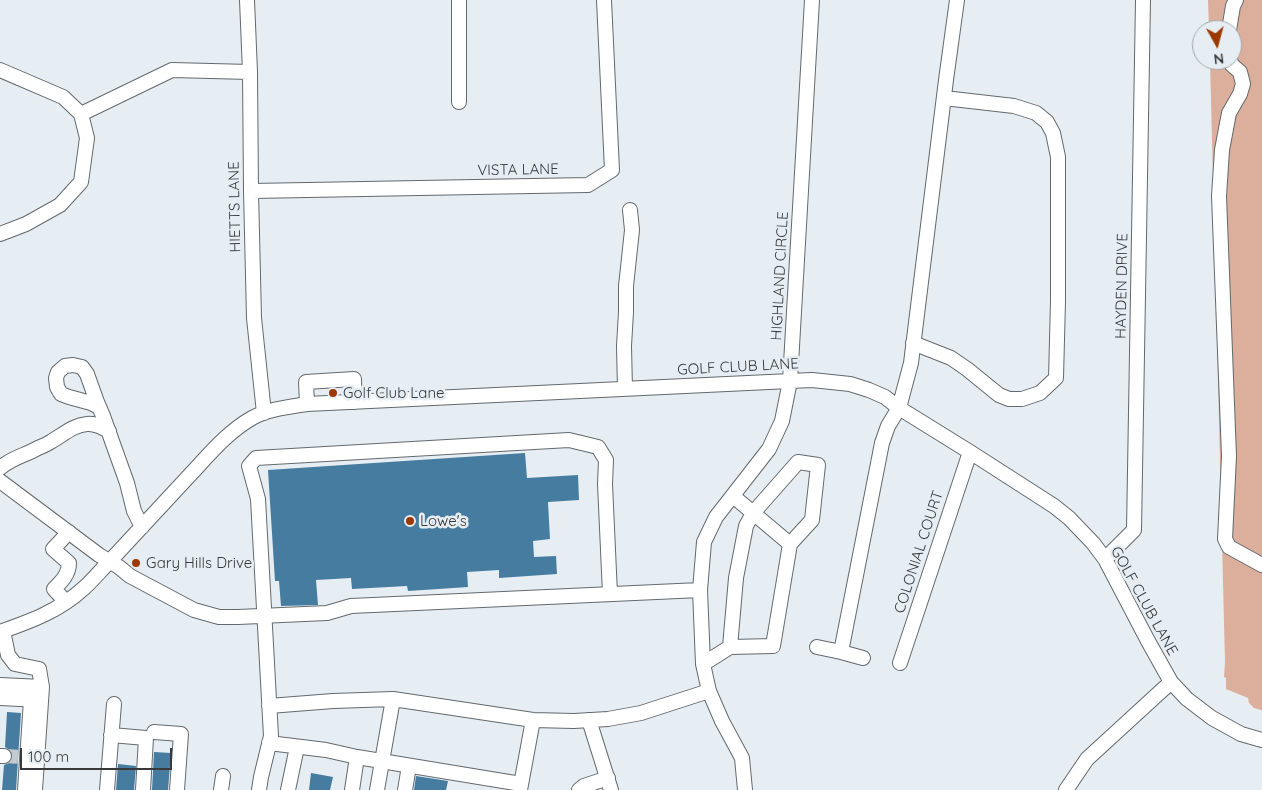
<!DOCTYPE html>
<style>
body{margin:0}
#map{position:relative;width:1262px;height:790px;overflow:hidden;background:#e7eef3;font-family:Quicksand,sans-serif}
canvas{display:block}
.north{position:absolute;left:1192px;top:20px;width:50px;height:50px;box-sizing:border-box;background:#e7eef3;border:1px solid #a1a6a9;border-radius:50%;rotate:173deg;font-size:14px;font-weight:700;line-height:20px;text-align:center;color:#37393b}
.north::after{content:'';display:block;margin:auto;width:18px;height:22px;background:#9c3900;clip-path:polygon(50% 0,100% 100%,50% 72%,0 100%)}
.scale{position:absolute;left:20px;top:748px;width:152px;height:22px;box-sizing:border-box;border:2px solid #37393b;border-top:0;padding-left:6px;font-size:15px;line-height:18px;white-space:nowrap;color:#37393b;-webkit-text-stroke:4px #e7eef3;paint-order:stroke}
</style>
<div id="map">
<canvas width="1262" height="790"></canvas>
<div class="north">N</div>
<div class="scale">100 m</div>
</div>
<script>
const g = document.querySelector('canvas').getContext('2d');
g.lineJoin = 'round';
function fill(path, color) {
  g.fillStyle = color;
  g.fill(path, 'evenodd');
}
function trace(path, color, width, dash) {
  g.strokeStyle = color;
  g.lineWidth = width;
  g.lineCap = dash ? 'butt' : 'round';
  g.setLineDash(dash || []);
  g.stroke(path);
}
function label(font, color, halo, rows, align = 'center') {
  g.font = font + ' Quicksand,sans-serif';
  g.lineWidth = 5;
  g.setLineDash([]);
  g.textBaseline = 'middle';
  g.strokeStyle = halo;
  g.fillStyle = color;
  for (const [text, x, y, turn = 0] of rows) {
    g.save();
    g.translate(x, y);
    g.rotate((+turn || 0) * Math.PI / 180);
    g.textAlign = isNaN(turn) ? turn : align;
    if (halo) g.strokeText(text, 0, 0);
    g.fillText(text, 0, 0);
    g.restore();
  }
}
fill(new Path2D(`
 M 1208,0 L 1262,0 L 1262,710 L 1261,710 L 1254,708 L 1249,703 L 1248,698 L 1226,689 L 1226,678 L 1224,677 L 1225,662 L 1210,60 L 1232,60 L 1232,30 L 1209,30 Z`), '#dcae9c');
fill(new Path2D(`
 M 525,453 L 527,478 L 578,475 L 579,500 L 548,502 L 550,539 L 533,541 L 534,557 L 556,556 L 557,574 L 499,578 L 499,570 L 467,572 L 468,587 L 408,591 L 407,586 L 352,589 L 351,578 L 316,580 L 318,605 L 281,606 L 279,581 L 275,581 L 268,470 Z
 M 7,712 L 21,713 L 16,790 L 2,790 L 4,765 L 9,763 L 12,760 L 13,756 L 11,751 L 5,747 Z
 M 154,752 L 171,753 L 168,790 L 152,790 Z
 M 118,764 L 136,766 L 134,790 L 116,790 Z
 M 311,773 L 333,777 L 330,790 L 309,790 Z
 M 416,776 L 448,781 L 446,790 L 414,790 Z`), '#457ca0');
trace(new Path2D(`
 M 4,756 L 22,757`), '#c4cace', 14, [14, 7]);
const minor = new Path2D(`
 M 247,0 L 250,72 L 251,191 L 254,318 L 264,413
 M 459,0 L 459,102
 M 1229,30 L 1233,6 L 1236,0
 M 1230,60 L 1232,65 L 1240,72 L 1243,84 L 1240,94 L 1229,113 L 1222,150 L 1219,196 L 1229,456 L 1225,539 L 1229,547 L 1262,565
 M 0,70 L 63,97 L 81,114 L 87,138 L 81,182 L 60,205 L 26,224 L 0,234
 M 81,114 L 172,70 L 250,72
 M 251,191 L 588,185 L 612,170 L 604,0
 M 913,343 L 951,358 L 967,369 L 999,395 L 1009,399 L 1022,399 L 1040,393 L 1056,378 L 1058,301 L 1058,157 L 1053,133 L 1047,122 L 1036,113 L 1014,106 L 944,98
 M 625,389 L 624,346 L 626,312 L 626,286 L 632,230 L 630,210
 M 307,404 L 306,382 L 354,379 L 355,402
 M 99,407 L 91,403 L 69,397 L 61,394 L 57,387 L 56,378 L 58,372 L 65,366 L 73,365 L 82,367 L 87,374 L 97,402 L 103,416 L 127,483 L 134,511 L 142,527
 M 0,468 C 11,458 26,455 38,448 C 43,446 48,444 52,441 C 63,435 73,425 87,424 C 95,423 102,427 109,431
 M 0,481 L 99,555 L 119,567 L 130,576 L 194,610 L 219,617 L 238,617 L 327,613 L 351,606 L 700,590
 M 733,496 L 790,544 L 812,520 L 818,465 L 798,462 L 753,513 L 746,526 L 736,578 L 730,647 L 773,646 L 790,544
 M 1105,559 L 1134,530 L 1143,0
 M 66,602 L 54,589 C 62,581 69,574 69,563 L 53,549 L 69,532
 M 3,631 L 8,655 L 15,664 L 39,669 L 42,687 L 35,790
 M 0,632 C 31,621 59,611 84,588 C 93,580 101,570 110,561 C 136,533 162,505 188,477 C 208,456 226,433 252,418 C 268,409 289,407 307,404 L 790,381 L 812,380 L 850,384 L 869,390 L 885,397 L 899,408 L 970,452 L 1054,506 L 1069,518 L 1093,543 L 1105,559 L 1148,641 L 1171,682 L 1187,699 L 1212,718 L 1241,734 L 1262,740
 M 817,647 L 841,652 L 882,443 L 888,426 L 899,408 L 911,363 L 946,80 L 957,0
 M 841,652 L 863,658
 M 900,663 L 970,452
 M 703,664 L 730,647
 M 0,685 L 42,687
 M 0,698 L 40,700
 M 269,706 L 333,701 L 393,699 L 533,720 L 574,721 L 608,719 L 641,713 L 709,691
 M 589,720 L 611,790
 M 154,732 L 181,734 L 177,790
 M 111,735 L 146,738 L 143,790
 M 269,743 L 326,750 L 357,757 L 521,784
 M 0,756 L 4,756
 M 25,790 L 31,700
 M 107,790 L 114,704
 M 221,790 L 223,776
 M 259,790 L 261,777 L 271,736 L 258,499 L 249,466 L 256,458 L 569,440 L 598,447 L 606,460 L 605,484 L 610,594
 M 288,790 L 297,747
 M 352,790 L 357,757
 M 377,790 L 393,699
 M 405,790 L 409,766
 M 520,790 L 533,720
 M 579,790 L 584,786 L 608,778
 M 745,790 L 742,758 L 722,721 L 709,691 L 703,664 L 700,590 L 704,542 L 716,517 L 769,449 L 782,421 L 790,381 L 812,0
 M 1066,790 L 1087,759 L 1171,682`);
trace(minor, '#63696d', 16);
trace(minor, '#fff', 14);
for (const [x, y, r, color] of [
 [333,393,5,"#9c3900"],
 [410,521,5,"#9c3900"],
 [136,563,5,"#9c3900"]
]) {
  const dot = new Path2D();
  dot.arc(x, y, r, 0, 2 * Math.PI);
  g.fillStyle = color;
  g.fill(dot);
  trace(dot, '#e7eef3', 2);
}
label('15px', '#37393b', '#e7eef3', [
 ["VISTA LANE",518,170,-1],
 ["HIETTS LANE",235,207,-91],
 ["HIGHLAND CIRCLE",780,276,-87],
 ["HAYDEN DRIVE",1122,286,-89],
 ["GOLF CLUB LANE",738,367,-3],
 ["COLONIAL COURT",919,552,-72],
 ["GOLF CLUB LANE",1144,601,61]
]);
label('15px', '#37393b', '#e7eef3', [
 ["Golf Club Lane",343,393],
 ["Lowe's",420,521],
 ["Gary Hills Drive",146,563]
], 'left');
</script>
